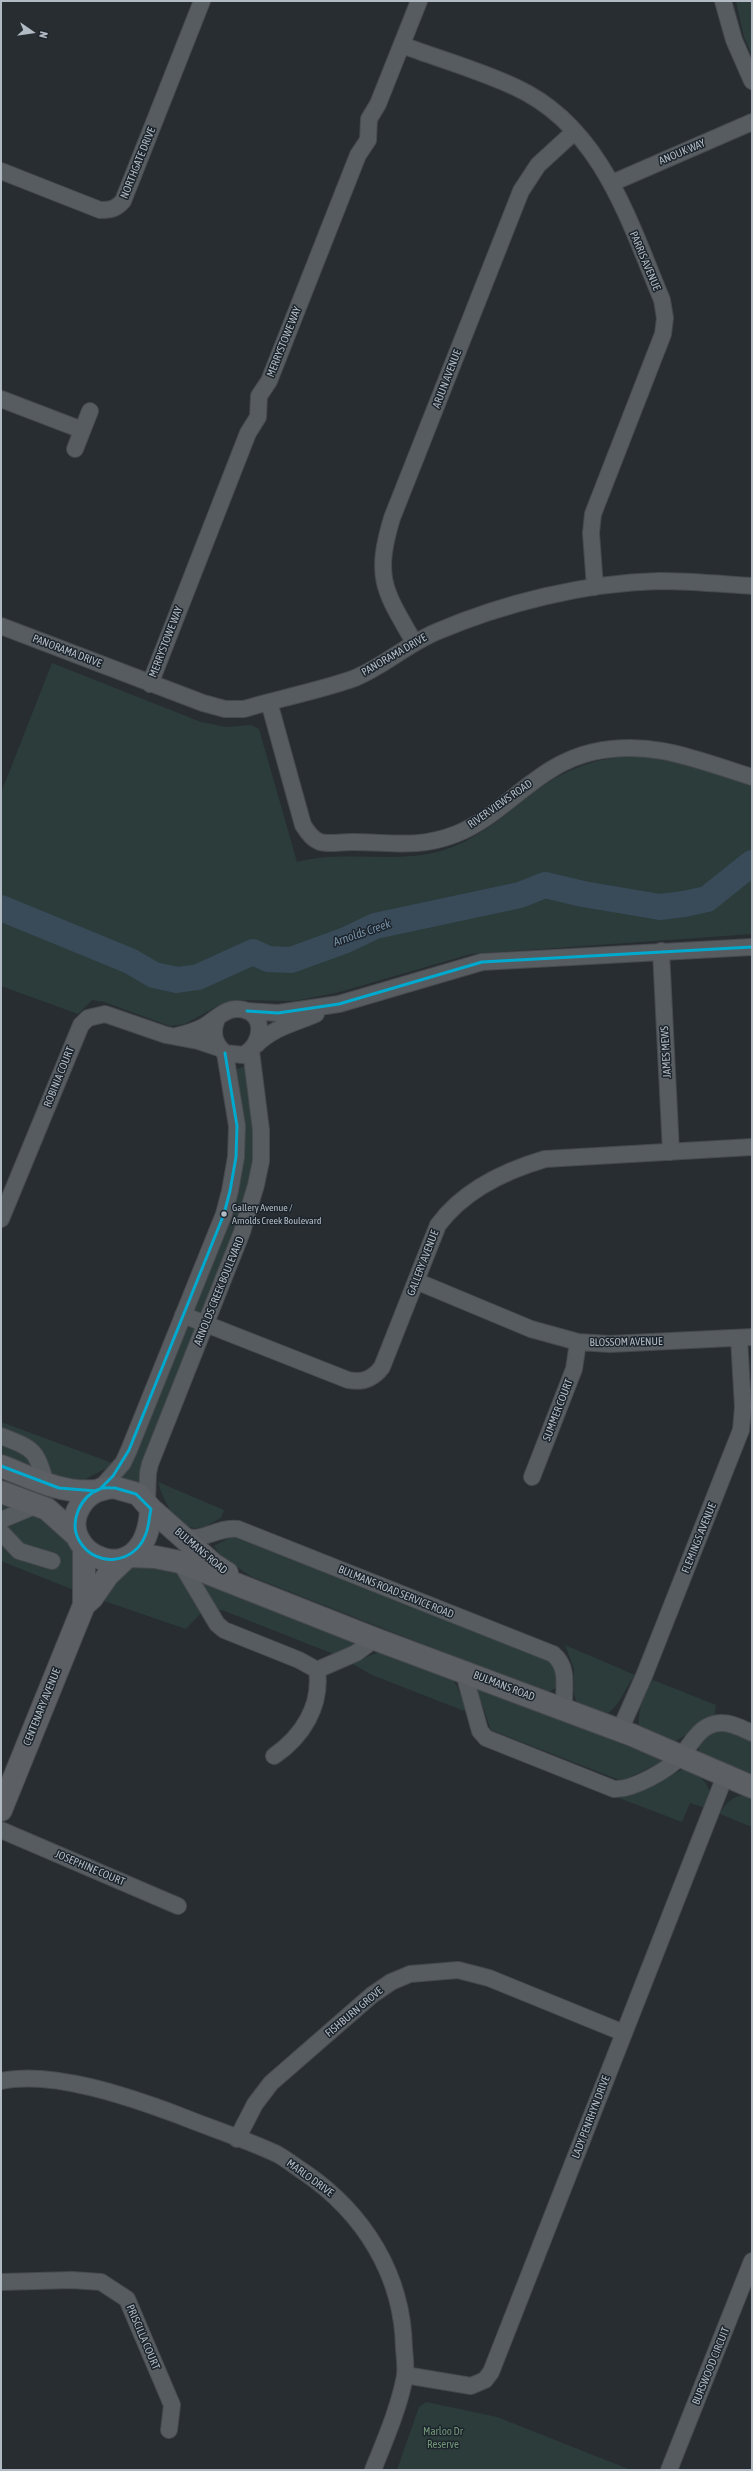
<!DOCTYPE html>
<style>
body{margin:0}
#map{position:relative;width:753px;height:2471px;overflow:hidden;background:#282d32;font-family:"Asap Condensed",sans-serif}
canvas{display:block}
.frame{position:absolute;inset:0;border:2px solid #b2bac3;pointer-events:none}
.north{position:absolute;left:12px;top:12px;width:40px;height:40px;-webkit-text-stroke:3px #1c242c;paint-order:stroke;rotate:103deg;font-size:11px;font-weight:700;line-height:16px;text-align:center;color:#b2bac3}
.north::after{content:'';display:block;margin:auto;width:14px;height:18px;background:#b2bac3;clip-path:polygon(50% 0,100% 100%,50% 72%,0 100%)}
</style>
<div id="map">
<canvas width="753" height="2471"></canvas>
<div class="frame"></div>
<div class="north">N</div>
</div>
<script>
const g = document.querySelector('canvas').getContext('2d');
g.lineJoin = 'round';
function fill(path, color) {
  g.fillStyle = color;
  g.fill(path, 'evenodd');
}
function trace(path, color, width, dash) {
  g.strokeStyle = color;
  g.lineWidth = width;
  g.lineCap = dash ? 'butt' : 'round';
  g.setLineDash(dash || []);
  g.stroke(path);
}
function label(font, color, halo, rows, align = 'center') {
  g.font = font + ' "Asap Condensed",sans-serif';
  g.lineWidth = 3;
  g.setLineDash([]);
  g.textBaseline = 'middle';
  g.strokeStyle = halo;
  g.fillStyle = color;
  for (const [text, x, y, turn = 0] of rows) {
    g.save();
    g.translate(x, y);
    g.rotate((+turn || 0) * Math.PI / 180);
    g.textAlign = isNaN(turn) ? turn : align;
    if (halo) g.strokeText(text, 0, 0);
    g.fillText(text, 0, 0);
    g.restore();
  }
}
fill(new Path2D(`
 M 736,1 L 752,1 L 752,55 L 744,37 Z
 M 52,663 L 201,722 L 226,727 L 251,725 L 259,729 L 297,862 C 346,849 396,865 444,850 C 479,839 506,814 535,792 C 576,761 620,750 671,759 C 698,764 726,776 752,785 L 752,934 L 471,954 L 336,993 L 294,1001 L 236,1000 L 219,1005 L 185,1024 L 170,1026 L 104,1002 L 92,1000 L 78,1014 L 1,986 L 1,793 Z
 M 249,1065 C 246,1090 252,1114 253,1139 C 253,1161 250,1181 247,1201 L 141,1492 L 117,1482 L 127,1472 L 236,1188 L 223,1068 L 237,1069 Z
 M 1,1422 L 115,1464 L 83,1480 L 60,1477 L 1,1454 Z
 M 158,1482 L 224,1510 L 221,1518 C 213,1522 204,1529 195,1528 C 174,1526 163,1499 158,1482 Z
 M 1,1495 L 71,1533 L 79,1592 L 1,1561 Z
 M 231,1537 L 242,1537 L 550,1659 L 560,1677 L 556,1688 L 547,1693 L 250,1576 L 220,1555 L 214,1546 Z
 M 163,1561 L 358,1642 L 349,1650 L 336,1655 L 222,1610 L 202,1612 L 186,1629 L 101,1600 C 123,1571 126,1567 163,1561 Z
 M 565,1645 L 635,1675 C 624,1689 622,1703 607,1714 L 595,1711 L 576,1701 L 574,1693 L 574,1669 Z
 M 382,1651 L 452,1679 L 457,1686 L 467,1712 L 372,1675 L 351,1663 Z
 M 653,1680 L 716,1705 L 714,1717 L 676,1741 L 646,1732 L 639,1725 C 638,1707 644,1695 653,1680 Z
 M 475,1685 L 664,1761 L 622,1781 L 491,1730 Z
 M 723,1728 L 752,1740 L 752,1774 L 703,1755 L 699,1751 L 698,1743 L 709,1733 Z
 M 683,1769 C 697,1774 705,1778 710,1792 L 705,1808 L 690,1803 L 682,1822 L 619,1798 L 643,1790 Z
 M 742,1795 L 752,1796 L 752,1827 L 720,1814 C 725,1803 730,1799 742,1795 Z
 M 426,2402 L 497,2417 L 631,2470 L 397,2470 L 419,2407 Z`), '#2b3c3b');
trace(new Path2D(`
 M 1,908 L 130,961 L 154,975 L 177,980 L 198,977 L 253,952 L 268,959 L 291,960 L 346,940 L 375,926 L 520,895 L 545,885 L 583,894 L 660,907 L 684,904 L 707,899 L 752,863`), '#394a59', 26);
const street = new Path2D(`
 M 723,1 L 734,40 L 752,81
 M 402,45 C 439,59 479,70 515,87 C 601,126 629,221 662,300 L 665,318 L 663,334 L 593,514 L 591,533 L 595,587
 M 1,171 L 100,210 C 111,210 116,209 123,201 L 202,1
 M 612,183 L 752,122
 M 1,399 L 82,430
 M 75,449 L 90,411
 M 1,626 L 203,703 L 225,709 L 244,709 C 280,698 319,691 355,678 C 384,666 406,645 436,632 C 504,603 584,583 659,581 C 690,581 721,584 752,586
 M 414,642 C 384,590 374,578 392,518 L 521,191 L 538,165 L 574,132
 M 150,684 L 248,433 L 258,417 L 259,396 L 269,381 L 358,155 L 368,140 L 369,119 L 378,104 L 419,1
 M 269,702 L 303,825 C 318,850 327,842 352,842 C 391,842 418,849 456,834 C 505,815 537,764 593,752 C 652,739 697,760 752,777
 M 661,951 L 671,1152
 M 247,1011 L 278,1013 L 339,1004 L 482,962 L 752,947
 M 176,1036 C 185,1034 195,1031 203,1027 C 214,1021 225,1008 238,1009 C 266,1010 265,1044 243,1055 L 225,1053 C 214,1044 211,1032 217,1019
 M 256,1045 C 272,1028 295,1023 316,1014
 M 1,1219 L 81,1025 L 88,1018 L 105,1014 L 166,1035 L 198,1041 L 219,1048
 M 416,1281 L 531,1329 L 578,1342 L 610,1344 L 752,1337
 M 183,1315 L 348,1380 C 363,1383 373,1379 382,1367 L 438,1225 C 464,1190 504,1171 545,1159 L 752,1147
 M 1,1436 C 34,1449 36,1449 46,1484
 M 532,1477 L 574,1369 L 578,1342
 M 100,1489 L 123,1463 L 129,1450 L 224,1214 L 230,1191 L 236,1157 L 237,1126 L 225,1053
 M 147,1502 L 148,1473 L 150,1464 L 242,1232 L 256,1185 L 261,1161 L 261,1130 L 251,1051
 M 1,1520 L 37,1505
 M 1,1532 L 19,1551 L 52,1561
 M 184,1536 C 202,1543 219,1526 238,1529 L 553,1654 C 570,1668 563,1689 564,1709
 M 180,1562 L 217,1624 L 224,1630 L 299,1660 L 317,1670 L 356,1653 L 375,1639
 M 463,1670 L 480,1731 L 486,1738 L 614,1789 C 633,1790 668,1770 681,1756 C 693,1742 701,1722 723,1723 C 733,1723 743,1729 752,1733
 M 620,1730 L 644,1676 L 741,1430 L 743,1407 L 739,1338
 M 274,1756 C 302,1737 322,1706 317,1670
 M 1,1830 L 178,1906
 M 1,2081 C 52,2070 130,2097 178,2115 C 210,2128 245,2139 277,2154 C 286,2159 295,2166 304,2172 C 364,2213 403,2275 404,2349 C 405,2358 406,2367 405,2376 C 399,2408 385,2440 373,2470
 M 237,2139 L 255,2104 L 271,2083 L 372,1995 L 391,1982 L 410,1974 L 458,1970 L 489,1978 L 624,2033
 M 1,2282 L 72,2280 L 101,2282 L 127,2299 L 172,2405 L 169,2430
 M 405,2375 L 471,2386 L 485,2380 L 491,2372 L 725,1776
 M 669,2470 L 752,2261`);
const secondary = new Path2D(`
 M 1,1466 C 32,1478 61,1494 96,1491
 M 113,1487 L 138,1494 L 151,1509 C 146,1600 51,1552 80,1506 C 88,1493 98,1489 113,1487 Z
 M 1,1492 L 47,1509 L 77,1536
 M 151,1509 L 213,1564 L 227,1573
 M 130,1556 L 155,1557 L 180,1562 L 375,1639 L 632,1735 L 752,1787
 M 84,1605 L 92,1598 L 108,1575 L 126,1558
 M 1,1810 L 84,1605 L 84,1548`);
trace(street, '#46494d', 18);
trace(secondary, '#46494d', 24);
trace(street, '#575c61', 16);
trace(secondary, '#5c5f64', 22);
trace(new Path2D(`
 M 247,1011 L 278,1013 L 339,1004 L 482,962 L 752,947
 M 1,1466 L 59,1488 L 96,1491
 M 115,1488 L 136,1494 L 151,1509 C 149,1517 149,1528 145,1536 C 134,1564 96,1568 80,1542 C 68,1523 80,1496 100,1489 C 104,1487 111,1488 115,1488 Z
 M 100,1489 L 113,1476 L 129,1450 L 224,1214 L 230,1191 L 236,1157 L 237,1126 L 225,1053`), '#00a9ce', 3);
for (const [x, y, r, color] of [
 [224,1214,3.5,"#b2bac3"]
]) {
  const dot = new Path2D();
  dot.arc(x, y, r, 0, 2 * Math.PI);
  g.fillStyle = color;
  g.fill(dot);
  trace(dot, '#1c242c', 1.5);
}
label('10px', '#b2bac3', '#1c242c', [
 ["Gallery Avenue /",232,1208],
 ["Arnolds Creek Boulevard",232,1221]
], 'left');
label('11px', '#b2bac3', '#1c242c', [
 ["ANOUK WAY",682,152,-23],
 ["NORTHGATE DRIVE",138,163,-68],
 ["PARRIS AVENUE",645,261,67],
 ["MERRYSTOWE WAY",284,342,-68],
 ["ARJUN AVENUE",447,379,-69],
 ["MERRYSTOWE WAY",166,642,-69],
 ["PANORAMA DRIVE",67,651,21],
 ["PANORAMA DRIVE",394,655,-30],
 ["RIVER VIEWS ROAD",500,804,-35],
 ["JAMES MEWS",666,1052,-93],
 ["ROBINIA COURT",59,1077,-68],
 ["GALLERY AVENUE",423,1263,-69],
 ["ARNOLDS CREEK BOULEVARD",219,1291,-68],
 ["BLOSSOM AVENUE",626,1342,-1],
 ["SUMMER COURT",558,1410,-69],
 ["FLEMINGS AVENUE",699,1538,-68],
 ["BULMANS ROAD",201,1551,40],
 ["BULMANS ROAD SERVICE ROAD",396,1592,22],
 ["BULMANS ROAD",504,1686,21],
 ["CENTENARY AVENUE",42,1707,-68],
 ["JOSEPHINE COURT",90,1868,23],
 ["FISHBURN GROVE",354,2012,-40],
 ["LADY PENRHYN DRIVE",591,2117,-69],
 ["MARLO DRIVE",310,2178,36],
 ["PRISCILLA COURT",143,2337,67],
 ["BURSWOOD CIRCUIT",711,2366,-68]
]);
label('11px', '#739678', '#1c242c', [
 ["Marloo Dr",443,2432],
 ["Reserve",443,2445]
]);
label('italic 12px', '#768ea3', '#1c242c', [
 ["Arnolds Creek",362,933,-19]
]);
</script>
